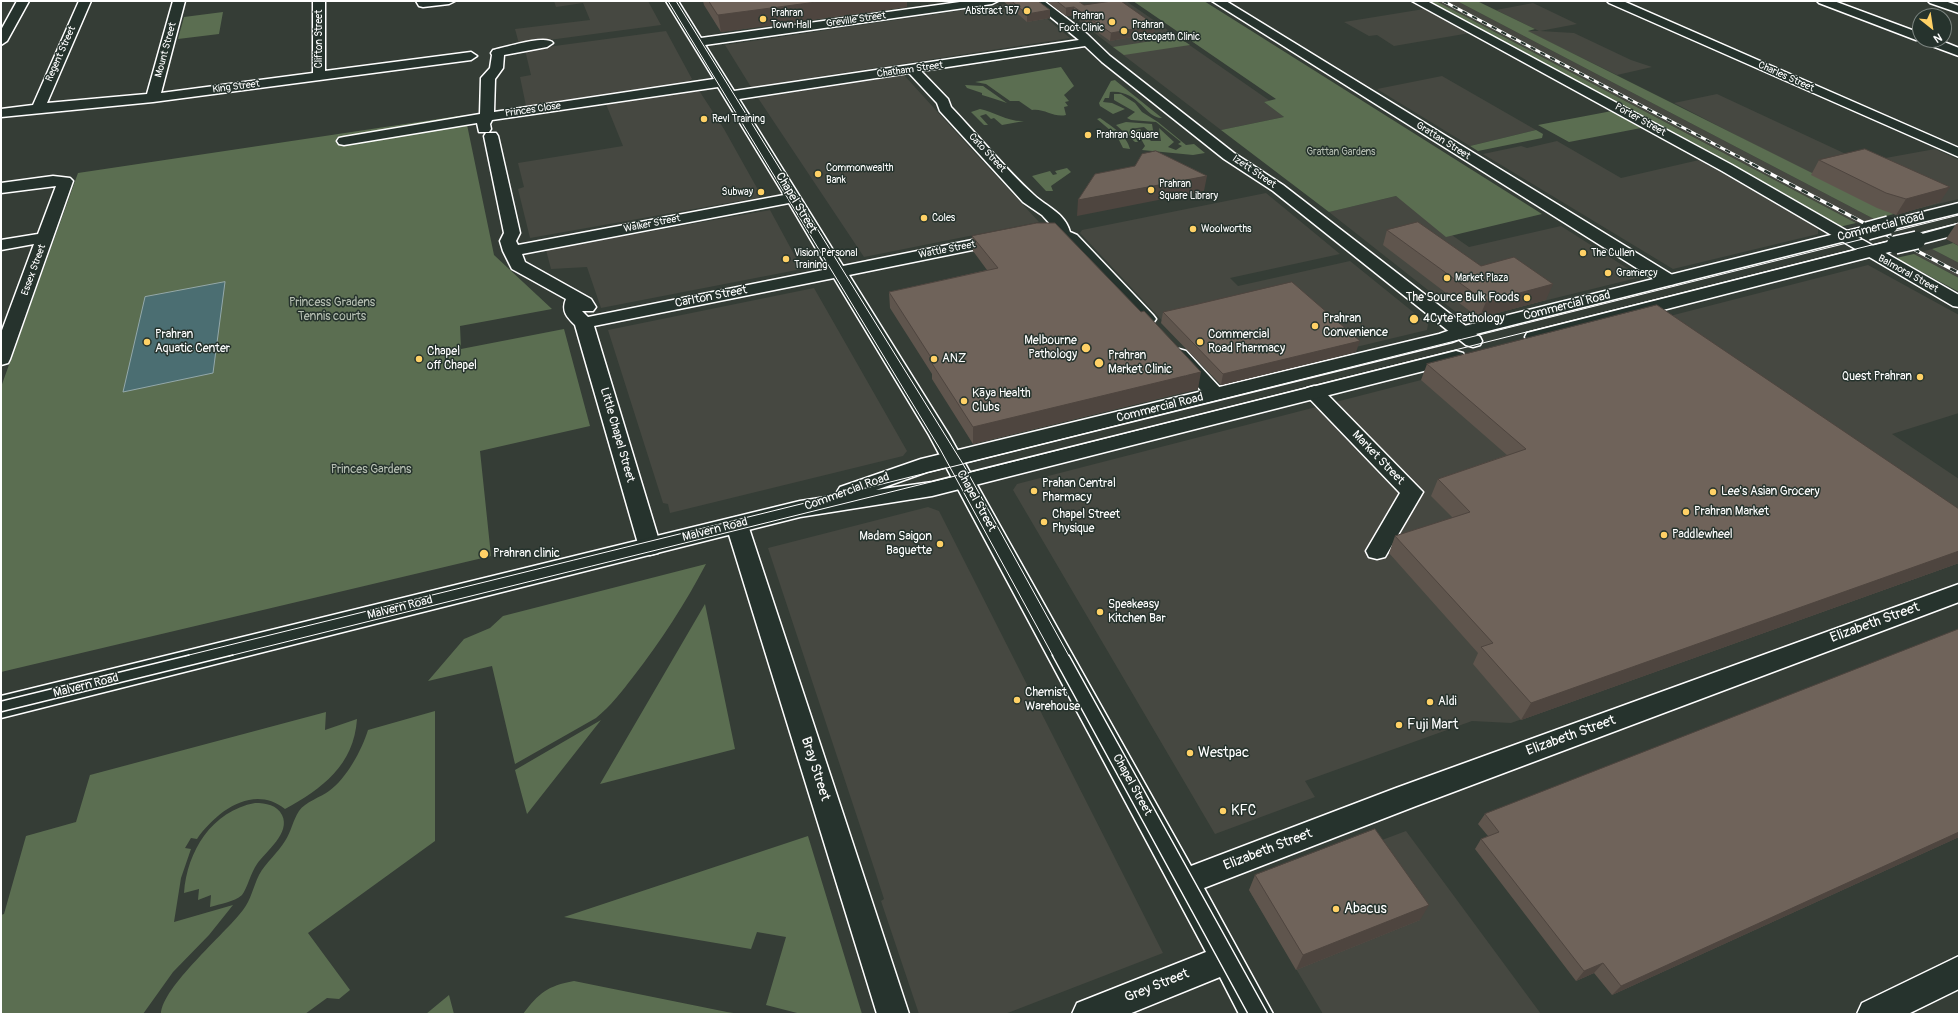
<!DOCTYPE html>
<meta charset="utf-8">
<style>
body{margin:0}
#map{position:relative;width:1960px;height:1015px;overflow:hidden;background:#353d36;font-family:Pangolin,sans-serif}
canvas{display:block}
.frame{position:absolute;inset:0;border:2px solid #fff;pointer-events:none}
.north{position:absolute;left:1912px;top:8px;width:40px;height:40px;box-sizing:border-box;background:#26332d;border:1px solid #7d8581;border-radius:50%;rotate:150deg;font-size:11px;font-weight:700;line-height:16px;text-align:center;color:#fff}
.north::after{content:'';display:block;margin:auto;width:14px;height:18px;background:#ffd166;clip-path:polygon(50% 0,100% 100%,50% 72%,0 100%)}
</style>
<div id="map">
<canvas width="1960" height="1015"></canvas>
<div class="frame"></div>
<div class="north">N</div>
</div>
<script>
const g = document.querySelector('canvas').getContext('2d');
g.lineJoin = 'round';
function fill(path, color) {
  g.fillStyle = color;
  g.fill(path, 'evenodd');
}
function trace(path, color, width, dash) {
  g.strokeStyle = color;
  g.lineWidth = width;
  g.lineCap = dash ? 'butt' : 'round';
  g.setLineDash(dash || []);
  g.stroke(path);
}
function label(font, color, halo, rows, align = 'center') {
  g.font = font + ' Pangolin,sans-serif';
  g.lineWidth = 3;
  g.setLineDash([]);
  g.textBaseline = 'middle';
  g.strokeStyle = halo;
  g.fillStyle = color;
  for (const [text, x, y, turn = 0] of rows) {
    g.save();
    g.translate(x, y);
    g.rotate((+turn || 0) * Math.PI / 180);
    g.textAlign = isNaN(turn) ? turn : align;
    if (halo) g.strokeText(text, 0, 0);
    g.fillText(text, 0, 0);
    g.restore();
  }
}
fill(new Path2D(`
 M 554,1 L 648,1 L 661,25 L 519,44 L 515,29 L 590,20 L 583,3 L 556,7 Z
 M 1026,1 L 1070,38 L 751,87 L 725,45 Z
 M 1053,1 L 1126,1 L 1270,101 L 1264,102 L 1284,117 L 1221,130 Z
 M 1436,1 L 1457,1 L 1874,219 L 1856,223 Z
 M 1533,3 L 1577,24 L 1540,31 L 1574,33 L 1631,60 L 1652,67 L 1617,75 L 1527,31 L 1539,31 L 1496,10 Z
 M 1424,9 L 1470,33 L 1394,46 L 1377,35 L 1369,36 L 1344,22 Z
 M 666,31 L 692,79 L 689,81 L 526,106 L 520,77 L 531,75 L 525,50 Z
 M 904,75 L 973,151 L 1039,222 L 864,257 L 758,98 Z
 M 1442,76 L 1536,130 L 1470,146 L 1377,89 Z
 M 696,91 L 700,92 L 724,129 L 762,197 L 530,238 L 518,189 L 524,187 L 518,163 L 623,146 L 606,104 Z
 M 1717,94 L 1848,155 L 1858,163 L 1935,149 L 1959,160 L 1959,199 L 1895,214 L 1877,208 L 1674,103 Z
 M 1557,141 L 1621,178 L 1699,160 L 1818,227 L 1818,234 L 1673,269 L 1483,154 L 1521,146 L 1527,148 Z
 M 1266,193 L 1340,254 L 1230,278 L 1238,286 L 1350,261 L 1428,324 L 1427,330 L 1218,380 L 1080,233 L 1082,230 Z
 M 1396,196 L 1469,247 L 1561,226 L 1641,277 L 1466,320 L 1329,212 Z
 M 770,210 L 802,269 L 601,308 L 587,267 L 551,269 L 546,250 Z
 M 1932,249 L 1959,263 L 1959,278 L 1914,254 Z
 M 1868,265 L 1959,315 L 1959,413 L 1892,434 L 1959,479 L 1959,563 L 1511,723 L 1472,721 L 1305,781 L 1315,797 L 1215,834 L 1013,490 L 1017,484 Z
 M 814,288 L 907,451 L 903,456 L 670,513 L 668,504 L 663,503 L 608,330 Z
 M 928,507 L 939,511 L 1163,953 L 1005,1014 L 919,1014 L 881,901 L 884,899 L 876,874 L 768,548 Z
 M 1406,831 L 1541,1014 L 1323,1014 L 1249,890 Z`), '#464841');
fill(new Path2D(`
 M 1133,1 L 1204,1 L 1542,214 L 1446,237 L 1396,196 L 1329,212 L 1221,130 L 1284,117 L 1264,102 L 1276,99 Z
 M 1426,1 L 1436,1 L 1856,223 L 1839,227 Z
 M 1457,1 L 1477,1 L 1535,29 L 1528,31 L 1894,214 L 1874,219 Z
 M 223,12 L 219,34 L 178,39 L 184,17 Z
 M 1178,37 L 1190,45 L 1124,55 L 1113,47 Z
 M 1061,67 L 1074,86 L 1064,95 L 1069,101 L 1065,102 L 1068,106 L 1064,107 L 1066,115 C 1054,118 1044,108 1032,110 L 1019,101 L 1010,101 L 986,84 L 975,82 Z
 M 1115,80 L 1116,81 L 1162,118 C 1146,119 1138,89 1110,92 L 1109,98 L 1105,98 L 1103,102 L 1112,103 L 1125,109 L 1113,114 L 1100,106 L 1099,103 L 1111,81 Z
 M 965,85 L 983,86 L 1007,103 C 999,100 991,98 982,95 L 982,93 L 967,88 Z
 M 1114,94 L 1121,94 L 1135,103 L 1142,112 L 1158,122 L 1186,145 L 1194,144 L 1205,153 L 1193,155 L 1142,150 L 1145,146 L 1136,130 L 1140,129 L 1151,141 L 1161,141 L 1159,128 L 1174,142 L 1168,147 L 1176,150 L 1182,146 L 1178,144 L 1181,142 L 1156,122 L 1131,120 L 1127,118 L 1135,112 L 1114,100 Z
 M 980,109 C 994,112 1008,122 1024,121 L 1002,125 L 994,118 L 991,119 L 986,114 L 980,116 L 988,125 L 984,125 L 971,112 Z
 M 1612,111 L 1641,128 L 1569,142 L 1538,125 Z
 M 465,115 L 494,255 L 552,309 L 460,326 L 461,349 L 564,329 L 590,426 L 480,451 L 491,556 L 1,672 L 1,387 L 78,173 Z
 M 1100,118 C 1111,126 1127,135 1130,149 L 1123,148 L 1117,136 L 1097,119 Z
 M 1126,122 L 1152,124 L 1154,136 L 1144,127 L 1130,129 L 1138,142 L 1135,142 L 1116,125 Z
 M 1536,130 L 1543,134 L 1542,138 L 1478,151 L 1470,146 Z
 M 1067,168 L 1071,172 L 1051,186 L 1053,191 L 1046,191 L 1032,176 L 1050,171 L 1053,175 L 1057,174 L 1055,171 Z
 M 1953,243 L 1959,246 L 1959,263 L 1932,249 Z
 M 1914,254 L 1959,278 L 1959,292 L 1896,258 Z
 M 706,564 C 685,604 661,641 633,677 C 622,691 611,706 596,718 L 515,764 L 492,666 L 428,681 L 464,639 L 490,628 L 503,616 Z
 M 705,604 L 735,749 L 600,784 Z
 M 435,711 L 435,841 L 308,933 L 350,990 L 339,999 L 327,998 L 305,1014 L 161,1014 C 162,987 225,934 243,910 C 251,900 253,887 259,875 C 266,862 278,853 285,841 C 291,832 293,820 299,811 C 305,802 321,797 329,791 C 346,779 362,750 368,730 Z
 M 326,712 L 325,730 L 357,719 C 354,765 322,789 285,809 C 253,784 217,811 197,839 L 191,838 L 185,848 L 191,849 L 181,878 L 174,922 L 233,905 L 209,935 L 173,972 L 143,1014 L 1,1014 L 1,915 L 4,914 L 26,836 L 76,822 L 90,775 Z
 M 601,720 L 527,814 L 515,770 Z
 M 255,803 C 266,803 277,805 282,815 C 291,833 266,851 257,864 C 251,872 247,889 242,895 C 234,902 220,904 210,907 L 211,895 L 198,900 L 199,889 L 184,893 C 187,851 212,811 255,803 Z
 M 808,836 L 862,1014 L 801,1014 L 766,1005 L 786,937 L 757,932 L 751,949 L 564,917 Z
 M 574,981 L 727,1012 L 740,1014 L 523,1014 C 539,993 547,986 574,981 Z
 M 449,995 L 454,1014 L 426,1014 Z`), '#5b6e51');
const water = new Path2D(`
 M 225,282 L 213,373 L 123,392 L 145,297 Z`);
fill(water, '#4b6e72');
trace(water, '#93a8aa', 1);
const minor = new Path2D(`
 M 17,1 L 29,1 L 7,41 L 1,45 L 1,30 Z
 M 79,1 L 91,1 L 47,103 L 147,94 L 173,1 L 185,1 L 161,93 L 313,73 L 313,1 L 325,1 L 325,71 L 471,52 L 477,56 L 471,60 L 153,102 L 1,117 L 1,109 L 33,105 Z
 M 416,1 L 455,1 L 449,4 L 423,7 L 419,6 Z
 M 666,1 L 678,1 L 701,38 L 967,1 L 998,1 L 992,4 L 705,45 L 734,91 L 1079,40 L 1031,1 L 1044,1 L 1087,34 L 1110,56 L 1234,153 L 1283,185 L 1480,337 L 1482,341 L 1480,345 L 1473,347 L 1466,345 L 1273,191 L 1224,159 L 1102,62 L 1085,46 L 921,71 L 948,99 L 951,107 C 978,135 1005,169 1034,195 C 1047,207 1065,213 1070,232 L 1077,235 L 1153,315 L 1156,319 L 1153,323 L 1147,324 L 1141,323 L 1065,241 L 1054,237 L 1032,235 L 1030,232 L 1032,229 L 1052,226 L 1042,215 L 1023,202 L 940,111 L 937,103 L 909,73 L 739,99 L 843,266 L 1002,234 L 1008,236 L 1010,239 L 1008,242 L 1002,244 L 849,275 L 949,435 L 1191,866 L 1396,788 L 1959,584 L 1959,602 L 1416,806 L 1204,888 L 1273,1014 L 1239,1014 L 1220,977 L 1129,1014 L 1072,1014 L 1077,1003 L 1206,952 L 929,435 L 834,278 L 594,326 L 661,547 L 658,553 L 650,555 L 642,553 L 639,547 L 575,325 C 567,317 561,311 566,299 L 512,269 L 503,251 L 500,241 L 504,233 L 484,136 L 486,133 L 496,133 L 498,136 L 520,233 L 516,241 L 518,245 L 784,195 L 718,87 L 492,120 L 490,124 L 491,129 L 489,132 L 479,132 L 477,123 L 344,145 L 339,144 L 337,141 L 339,138 L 344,137 L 480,114 L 481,78 L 490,68 L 492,55 L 491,53 L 493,50 C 503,48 547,34 553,43 L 547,47 L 504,55 L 503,68 L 495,79 L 494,112 L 714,79 ZM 789,203 L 828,269 L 588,317 L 582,311 L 593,311 L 596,307 L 591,299 L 525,262 L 522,254 Z
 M 1212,1 L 1226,1 L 1674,276 L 1677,280 L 1674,284 L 1668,285 L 1662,284 Z
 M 1412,1 L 1427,1 L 1732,165 L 1959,295 L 1959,307 L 1953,306 L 1924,289 L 1722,171 Z
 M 1607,1 L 1623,1 L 1959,148 L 1959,157 L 1609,3 Z
 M 1817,1 L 1834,1 L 1920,33 L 1920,40 L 1939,40 L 1959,48 L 1959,56 L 1924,43 L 1922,40 L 1916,40 L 1819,3 Z
 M 1928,1 L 1945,1 L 1959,6 L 1959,13 L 1930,3 Z
 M 53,176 L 70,178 L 73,181 L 10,359 L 8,363 L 1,365 L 1,333 L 34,244 L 1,250 L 1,240 L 38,234 L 56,186 L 1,193 L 1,183 Z
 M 1179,349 L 1186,351 L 1222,390 L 1225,394 L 1222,398 L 1215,400 L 1208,398 L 1172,359 L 1170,355 L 1172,351 Z
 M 1314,386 L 1321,388 L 1423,492 L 1385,557 L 1377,559 L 1369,557 L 1366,551 L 1400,493 L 1307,396 L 1304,392 L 1307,388 Z
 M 737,517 L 745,519 L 748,525 L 909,1014 L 877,1014 L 726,525 L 729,519 Z
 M 1959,956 L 1959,989 L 1908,1014 L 1857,1014 L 1862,1003 Z`);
const major = new Path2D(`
 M 1959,203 L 1959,213 L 1889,230 L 1883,228 L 1881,225 L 1883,222 Z
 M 1959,224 L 1959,234 L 1917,245 L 1911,243 L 1909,240 L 1911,237 Z
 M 1867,226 L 1873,228 L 1875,231 L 1873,234 L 1468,336 L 1452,342 L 927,472 L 876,490 L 932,482 L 1456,351 L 1463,353 L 1465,357 L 1463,361 L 932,496 L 800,517 L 1,718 L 1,696 L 800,501 L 839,495 L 837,492 L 840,487 L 921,459 L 1439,334 L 1456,328 Z
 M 1895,240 L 1901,241 L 1903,245 L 1901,249 L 1534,343 L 1527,341 L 1525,337 L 1527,333 Z`);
trace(minor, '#fff', 3);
trace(major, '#fff', 3);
fill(minor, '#26332d');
fill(major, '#26332d');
trace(new Path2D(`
 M 668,1 L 940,449 L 1053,656
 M 676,1 L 963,464 L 1069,656
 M 185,656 L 963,464 L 1959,215
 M 229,656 L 955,476 L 1959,223`), '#fff', 1);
trace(new Path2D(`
 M 1052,655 L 1248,1014
 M 1069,655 L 1268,1014
 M 1,701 L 189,655
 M 1,712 L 233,655`), '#fff', 1.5);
const railFar1 = new Path2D(`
 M 1443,1 L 1754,165`);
const rail = new Path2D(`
 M 1752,164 L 1959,273`);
trace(railFar1, '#fff', 3);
trace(rail, '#fff', 3.5);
trace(railFar1, '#26332d', 2, [5.5]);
trace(rail, '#26332d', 2.5, [7]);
const majorBridge = new Path2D(`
 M 1867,231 L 1889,225
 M 1895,245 L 1917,240`);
trace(majorBridge, '#fff', 20, []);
trace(majorBridge, '#26332d', 17);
fill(new Path2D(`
 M 703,1 L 907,1 L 907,7 L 721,32 L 704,5 Z
 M 1003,1 L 1038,1 L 1050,10 L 1050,18 L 1027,22 Z
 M 1046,1 L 1078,1 L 1084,5 L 1155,25 L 1154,33 L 1110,41 L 1074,15 L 1066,16 Z
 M 1819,160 L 1940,202 L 1896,215 L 1877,208 L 1811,175 Z
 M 1959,223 L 1959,246 L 1946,239 L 1956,224 Z
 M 1387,230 L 1481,266 L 1546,300 L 1479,318 L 1383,245 Z
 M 972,236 L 1198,389 L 973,444 L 932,379 L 932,374 L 890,308 L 889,292 L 987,270 L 973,251 Z
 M 1163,312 L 1356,352 L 1221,385 L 1161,323 Z
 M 1427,364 L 1959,509 L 1959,563 L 1521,720 L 1473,664 L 1478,653 L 1389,553 L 1395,536 L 1453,518 L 1431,496 L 1438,479 L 1507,455 L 1421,380 Z
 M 1959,629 L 1959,837 L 1612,995 L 1594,973 L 1576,981 L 1475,849 L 1481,839 L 1488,836 L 1478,824 L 1485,814 Z
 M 1255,875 L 1420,920 L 1296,970 L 1249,890 Z`), '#5f554d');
fill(new Path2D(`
 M 824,1 L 907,1 L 907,7 L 721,32 L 718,15 Z
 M 1074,7 L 1074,15 L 1066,16 L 1066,8 Z
 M 1050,10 L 1050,18 L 1027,22 L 1027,14 Z
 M 1155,25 L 1154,33 L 1110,41 L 1111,33 Z
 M 1207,176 L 1204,191 L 1077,216 L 1078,200 Z
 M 1950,187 L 1940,202 L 1896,215 L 1906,199 Z
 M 1553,284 L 1546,300 L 1479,318 L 1486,302 Z
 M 1360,341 L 1356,352 L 1221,385 L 1223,374 Z
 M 1201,372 L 1198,389 L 973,444 L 973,427 Z
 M 1959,551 L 1959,563 L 1521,720 L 1531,703 Z
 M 1959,832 L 1959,837 L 1612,995 L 1621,986 Z
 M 1429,905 L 1420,920 L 1296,970 L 1303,955 Z
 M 1603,963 L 1594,973 L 1576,981 L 1584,971 Z`), '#4e453f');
const building = new Path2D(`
 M 709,1 L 824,1 L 718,15 Z
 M 1012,1 L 1038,1 L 1050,10 L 1027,14 Z
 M 1057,1 L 1078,1 L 1084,5 L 1112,1 L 1121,1 L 1155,25 L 1111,33 L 1074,7 L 1066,8 Z
 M 1865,149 L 1950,187 L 1906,199 L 1886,193 L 1819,160 Z
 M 1156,151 L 1207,176 L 1078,200 L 1095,174 L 1135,166 L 1142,154 Z
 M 1418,222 L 1481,266 L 1514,257 L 1553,284 L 1486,302 L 1387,230 Z
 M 1037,223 L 1055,223 L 1141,312 L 1144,311 L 1201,372 L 973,427 L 931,362 L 934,362 L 889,292 L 998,268 L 972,236 Z
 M 1292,282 L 1360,341 L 1223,374 L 1163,312 L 1194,305 Z
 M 1657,305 L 1959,509 L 1959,551 L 1531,703 L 1481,647 L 1493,643 L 1395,536 L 1470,512 L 1438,479 L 1526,449 L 1427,364 Z
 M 1959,629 L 1959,832 L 1621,986 L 1603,963 L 1584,971 L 1481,839 L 1499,832 L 1485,814 Z
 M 1375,829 L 1429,905 L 1303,955 L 1255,875 Z`);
fill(building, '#6f635a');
trace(building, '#4e453f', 1);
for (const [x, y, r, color] of [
 [1027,11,4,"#ffd166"],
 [763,19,4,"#ffd166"],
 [1112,22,4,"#ffd166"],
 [1124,31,4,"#ffd166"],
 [704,119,4,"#ffd166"],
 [1088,135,4,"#ffd166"],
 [818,174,4,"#ffd166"],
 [1151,190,4,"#ffd166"],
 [761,192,4,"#ffd166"],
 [924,218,4,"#ffd166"],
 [1193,229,4,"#ffd166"],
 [1583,253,4,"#ffd166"],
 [786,259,4,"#ffd166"],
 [1608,273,4,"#ffd166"],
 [1447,278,4,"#ffd166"],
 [1527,298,4,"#ffd166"],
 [1414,319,5,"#ffd166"],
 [1315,326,4,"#ffd166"],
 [147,342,4,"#ffd166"],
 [1200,342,4,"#ffd166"],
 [1086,348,5,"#ffd166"],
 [419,359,4,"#ffd166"],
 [934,359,4,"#ffd166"],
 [1099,363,5,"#ffd166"],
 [1920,377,4,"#ffd166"],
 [964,401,4,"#ffd166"],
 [1034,491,4,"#ffd166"],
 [1713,492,4,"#ffd166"],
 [1686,512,4,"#ffd166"],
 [1044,522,4,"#ffd166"],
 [1664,535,4,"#ffd166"],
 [940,544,4,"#ffd166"],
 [484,554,5,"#ffd166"],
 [1100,612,4,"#ffd166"],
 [1017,700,4,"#ffd166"],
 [1430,702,4,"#ffd166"],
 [1399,725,4,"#ffd166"],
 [1190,753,4,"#ffd166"],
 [1223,811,4,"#ffd166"],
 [1336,909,4,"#ffd166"]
]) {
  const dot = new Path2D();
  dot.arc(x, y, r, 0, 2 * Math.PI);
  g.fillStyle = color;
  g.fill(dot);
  trace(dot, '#26332d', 1.5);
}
label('10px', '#fff', '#26332d', [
 ["Abstract 157",1019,11,"right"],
 ["Prahran",771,13],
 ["Town Hall",771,25],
 ["Prahran",1104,16,"right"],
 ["Foot Clinic",1104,28,"right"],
 ["Prahran",1132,25],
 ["Osteopath Clinic",1132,37],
 ["Revl Training",712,119],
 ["Prahran Square",1096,135],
 ["Commonwealth",826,168],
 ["Bank",826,180],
 ["Prahran",1159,184],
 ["Square Library",1159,196],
 ["Subway",753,192,"right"],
 ["Coles",932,218],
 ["Woolworths",1201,229],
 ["Vision Personal",794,253],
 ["Training",794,265],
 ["The Cullen",1591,253],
 ["Gramercy",1616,273],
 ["Market Plaza",1455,278]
], 'left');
label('10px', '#fff', '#26332d', [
 ["Greville Street",856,20,-8],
 ["Clifton Street",319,39,-90],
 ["Mount Street",166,50,-75],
 ["Regent Street",61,54,-66],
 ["Chatham Street",910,70,-8],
 ["Charles Street",1786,77,24],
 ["King Street",236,87,-7],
 ["Princes Close",533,110,-8],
 ["Porter Street",1640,120,29],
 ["Grattan Street",1443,141,32],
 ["Cato Street",987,153,47],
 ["Izett Street",1254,172,34],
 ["Walker Street",652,224,-11],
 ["Wattle Street",947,250,-11],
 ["Essex Street",34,270,-70],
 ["Balmoral Street",1908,274,29]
]);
label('10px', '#b5beb1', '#26332d', [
 ["Grattan Gardens",1341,152]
]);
label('12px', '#fff', '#26332d', [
 ["Chapel Street",796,203,59],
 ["Commercial Road",1881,227,-14],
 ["Carlton Street",711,297,-11],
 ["Commercial Road",1567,306,-14],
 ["Commercial Road",1160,408,-14],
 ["Little Chapel Street",617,435,74],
 ["Market Street",1378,458,46],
 ["Commercial Road",847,492,-20],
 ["Chapel Street",976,501,61],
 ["Malvern Road",715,530,-14],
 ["Malvern Road",400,608,-14],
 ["Malvern Road",86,686,-14],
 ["Chapel Street",1132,785,61]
]);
label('12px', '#fff', '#26332d', [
 ["The Source Bulk Foods",1519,298,"right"],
 ["Prahran",1323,319],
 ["Convenience",1323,333],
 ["4Cyte Pathology",1423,319],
 ["Prahran",155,335],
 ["Aquatic Center",155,349],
 ["Commercial",1208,335],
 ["Road Pharmacy",1208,349],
 ["Melbourne",1077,341,"right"],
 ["Pathology",1077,355,"right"],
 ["Chapel",427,352],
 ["off Chapel",427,366],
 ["Prahran",1108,356],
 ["Market Clinic",1108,370],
 ["ANZ",942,359],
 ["Quest Prahran",1912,377,"right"],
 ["Kāya Health",972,394],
 ["Clubs",972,408],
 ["Prahan Central",1042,484],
 ["Pharmacy",1042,498],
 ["Lee's Asian Grocery",1721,492],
 ["Prahran Market",1694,512],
 ["Chapel Street",1052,515],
 ["Physique",1052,529],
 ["Paddlewheel",1672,535],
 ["Madam Saigon",932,537,"right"],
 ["Baguette",932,551,"right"],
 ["Prahran clinic",493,554],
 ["Speakeasy",1108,605],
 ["Kitchen Bar",1108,619],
 ["Chemist",1025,693],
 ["Warehouse",1025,707],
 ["Aldi",1438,702]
], 'left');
label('12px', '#b5beb1', '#26332d', [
 ["Princess Gradens",332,303],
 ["Tennis courts",332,317],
 ["Princes Gardens",371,470]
]);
label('14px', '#fff', '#26332d', [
 ["Elizabeth Street",1875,623,-20],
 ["Elizabeth Street",1571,736,-20],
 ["Bray Street",815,769,72],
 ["Elizabeth Street",1268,850,-21],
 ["Grey Street",1157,986,-22]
]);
label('14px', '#fff', '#26332d', [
 ["Fuji Mart",1407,725],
 ["Westpac",1198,753],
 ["KFC",1231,811],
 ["Abacus",1344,909]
], 'left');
</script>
